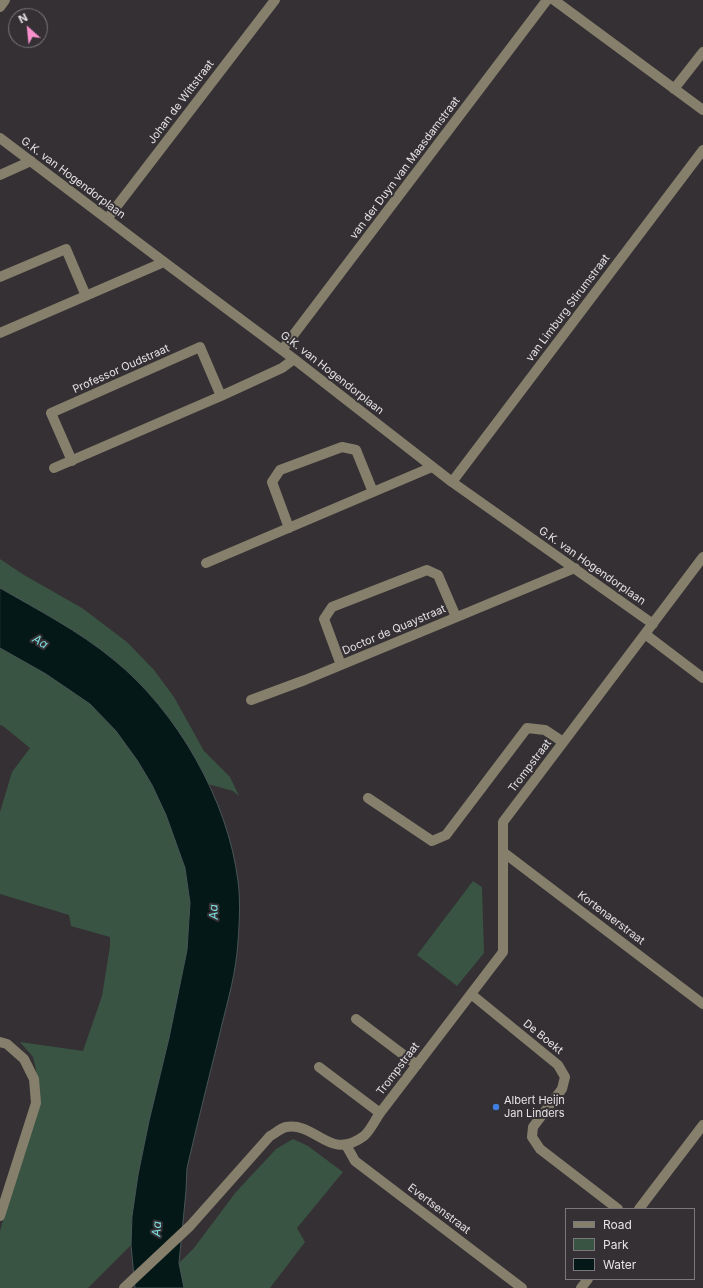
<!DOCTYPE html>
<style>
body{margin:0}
#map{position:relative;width:703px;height:1288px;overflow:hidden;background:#343034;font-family:Inter,sans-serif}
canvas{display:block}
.legend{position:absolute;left:565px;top:1208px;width:130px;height:72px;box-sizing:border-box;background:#343034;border:1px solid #7b787b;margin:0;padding:5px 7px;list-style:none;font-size:12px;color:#e5e3e5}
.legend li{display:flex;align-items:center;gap:8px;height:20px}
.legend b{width:20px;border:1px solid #7b787b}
.north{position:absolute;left:8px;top:8px;width:40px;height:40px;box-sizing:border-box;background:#343034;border:1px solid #7b787b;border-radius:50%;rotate:333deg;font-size:11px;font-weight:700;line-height:16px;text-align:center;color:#e5e3e5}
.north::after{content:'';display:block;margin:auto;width:14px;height:18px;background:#f890cc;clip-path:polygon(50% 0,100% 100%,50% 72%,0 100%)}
</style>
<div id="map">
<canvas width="703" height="1288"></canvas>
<ul class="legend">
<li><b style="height:5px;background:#857f6c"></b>Road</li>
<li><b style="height:11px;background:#3a5443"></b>Park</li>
<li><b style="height:11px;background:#051818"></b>Water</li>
</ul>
<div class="north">N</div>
</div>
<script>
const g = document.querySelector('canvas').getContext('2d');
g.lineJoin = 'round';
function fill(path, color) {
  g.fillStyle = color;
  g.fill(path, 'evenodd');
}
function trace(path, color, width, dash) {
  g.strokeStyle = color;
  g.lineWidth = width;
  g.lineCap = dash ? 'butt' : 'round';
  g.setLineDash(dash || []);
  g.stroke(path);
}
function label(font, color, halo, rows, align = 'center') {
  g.font = font + ' Inter,sans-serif';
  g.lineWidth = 4;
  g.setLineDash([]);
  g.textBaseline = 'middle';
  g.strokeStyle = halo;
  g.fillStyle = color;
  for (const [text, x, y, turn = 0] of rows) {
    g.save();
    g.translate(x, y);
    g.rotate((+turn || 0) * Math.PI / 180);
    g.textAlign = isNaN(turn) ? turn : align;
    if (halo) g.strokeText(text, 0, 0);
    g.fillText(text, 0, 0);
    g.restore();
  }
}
fill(new Path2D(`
 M 0,559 L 24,575 L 82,608 L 127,642 L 154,670 L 174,697 L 204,751 L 230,777 L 239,796 L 233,791 L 208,784 C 188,739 152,690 113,659 C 79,631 38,610 0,588 Z
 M 0,648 L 46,674 L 90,704 L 116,731 L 137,760 L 152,785 L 166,815 L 185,868 L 190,903 L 187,950 L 169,1038 L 149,1121 L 138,1175 L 132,1216 L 131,1245 L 88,1288 L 0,1288 L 0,1231 L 33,1115 L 37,1088 L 36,1069 L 33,1057 L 20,1042 L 83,1051 L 102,996 L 110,946 L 110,937 L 71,926 L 69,915 L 0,894 L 0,812 L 12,772 L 30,748 L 3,726 L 0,725 Z
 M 473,881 L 482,887 L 484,953 L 457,986 L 417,955 Z
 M 293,1139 L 308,1146 L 343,1172 L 297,1228 L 305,1242 L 270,1288 L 184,1288 L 179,1263 L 194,1248 L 236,1192 L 276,1149 Z`), '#3a5443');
const water = new Path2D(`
 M 0,588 C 38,610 79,631 114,660 C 177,711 228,800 238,881 C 241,902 239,932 237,953 C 234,982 225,1010 219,1037 C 208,1081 197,1125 187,1168 L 186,1191 L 179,1263 L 184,1288 L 135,1288 L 131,1245 L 132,1216 L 138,1175 L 149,1121 L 169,1038 L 187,950 L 190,903 L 185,868 L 166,815 L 152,785 L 137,760 L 116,731 L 90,704 L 46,674 L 0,648 Z`);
fill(water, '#051818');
trace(water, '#485556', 1);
trace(new Path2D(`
 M 554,0 L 703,110
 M 0,7 L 5,0
 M 674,89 L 703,52
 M 0,138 L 164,262 L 294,359 L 452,482 L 653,624
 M 0,175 L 31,161
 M 107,219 L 275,0
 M 0,277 L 66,249 L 86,296
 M 0,333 L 164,262
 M 282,350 L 547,0
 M 72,461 L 51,413 L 200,347 L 221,396
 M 54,468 L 221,396 L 282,368 L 294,359
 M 452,482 L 703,150
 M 289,528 L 272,482 L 280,470 L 342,447 L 356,450 L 373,492
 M 206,563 L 432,467
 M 645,634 L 703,678
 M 341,665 L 324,619 L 332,607 L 427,570 L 438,575 L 456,617
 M 251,700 L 305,680 L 575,568
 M 368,798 L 432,841 L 446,835 L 527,728 L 545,730 L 563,742
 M 503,852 L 703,1004
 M 471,994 L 558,1065 L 565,1077 L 562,1089 L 533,1127 L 532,1137 L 540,1149 L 618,1209
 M 356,1019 L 417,1065
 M 0,1042 L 7,1044 L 24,1059 L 34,1079 L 36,1103 L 0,1216
 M 319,1067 L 380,1113
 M 346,1145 L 355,1161 L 522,1288
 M 639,1209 L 703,1125
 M 124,1288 L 190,1226 L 270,1136 C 274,1134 281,1128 286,1127 C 317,1122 329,1162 364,1136 C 370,1131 375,1120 380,1113 L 503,952 L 503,822 L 703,557
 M 581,1288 L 588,1279`), '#857f6c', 10);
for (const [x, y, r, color] of [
 [496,1107,4,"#3f7fe0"]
]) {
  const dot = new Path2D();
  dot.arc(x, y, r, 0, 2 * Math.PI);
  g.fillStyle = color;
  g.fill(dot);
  trace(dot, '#343034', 1.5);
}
label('11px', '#e5e3e5', '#343034', [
 ["Johan de Wittstraat",181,102,-53],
 ["van der Duyn van Maasdamstraat",405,168,-53],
 ["G.K. van Hogendorplaan",73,178,37],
 ["van Limburg Stirumstraat",568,308,-53],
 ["Professor Oudstraat",121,369,-24],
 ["G.K. van Hogendorplaan",332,373,38],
 ["G.K. van Hogendorplaan",592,566,35],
 ["Doctor de Quaystraat",394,630,-23],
 ["Trompstraat",530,766,-53],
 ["Kortenaerstraat",611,918,37],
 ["De Boekt",543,1037,39],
 ["Trompstraat",398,1069,-53],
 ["Evertsenstraat",439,1209,37]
]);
label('11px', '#e5e3e5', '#343034', [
 ["Albert Heijn",504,1101],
 ["Jan Linders",504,1114]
], 'left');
label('italic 12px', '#7bdfdf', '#343034', [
 ["Aa",40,642,31],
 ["Aa",214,912,-91],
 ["Aa",157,1229,-87]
]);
</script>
